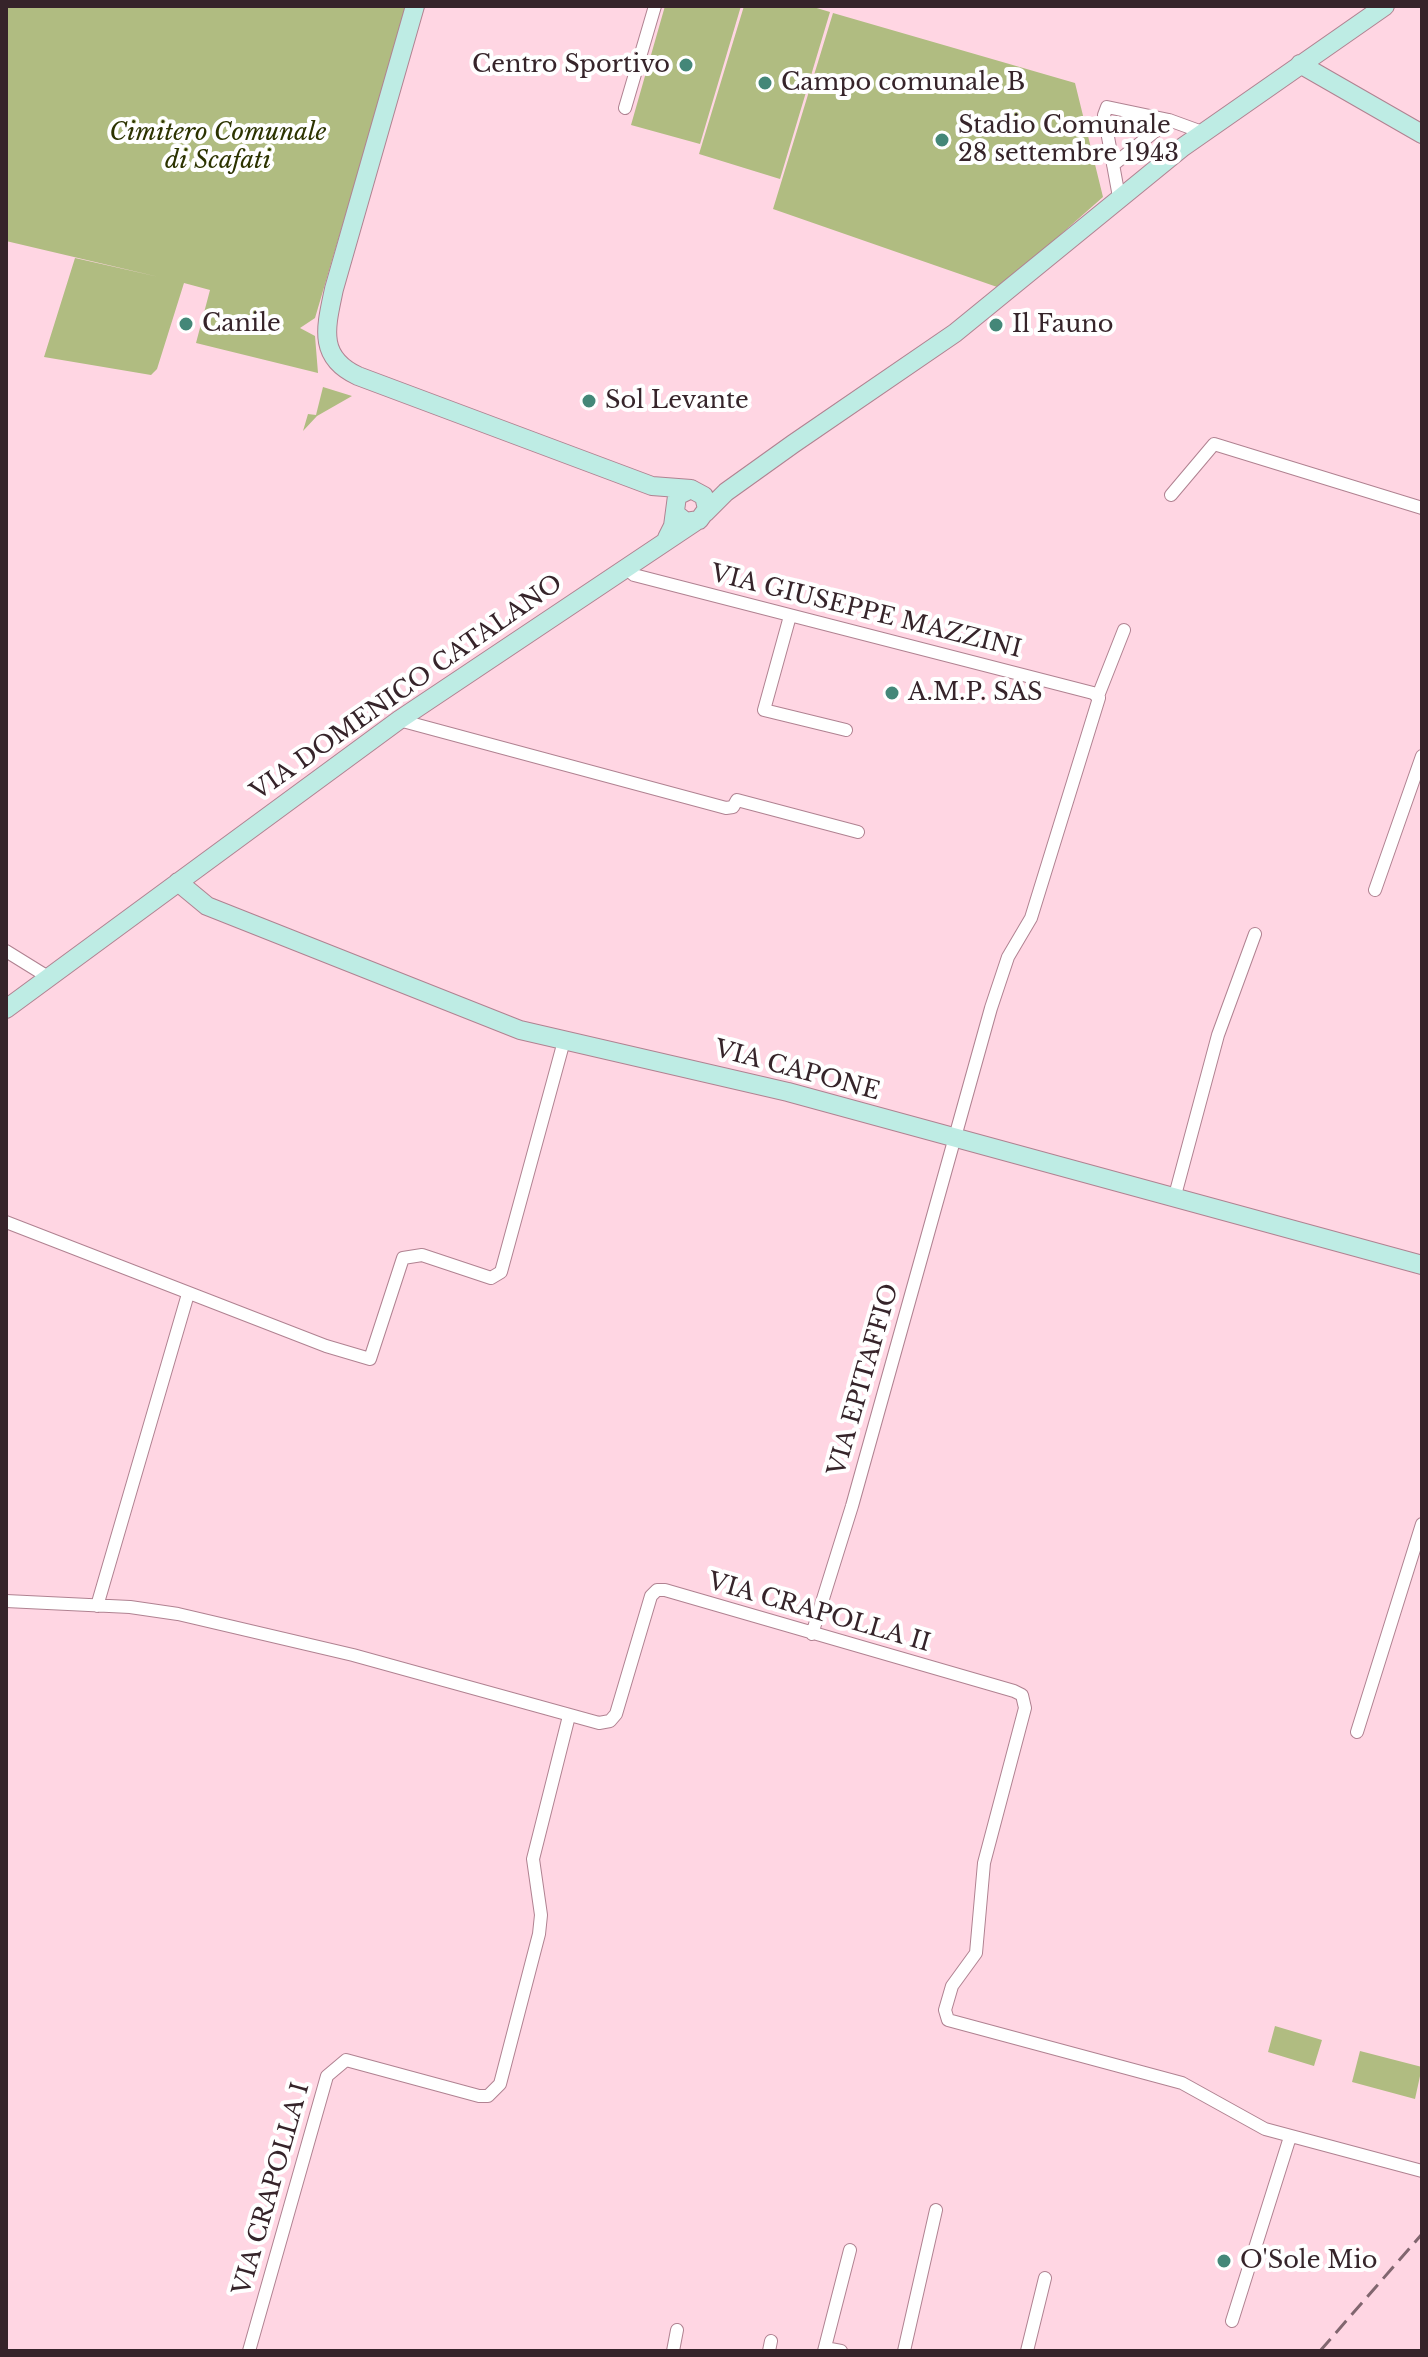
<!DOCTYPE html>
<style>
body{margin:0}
#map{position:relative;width:1428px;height:2357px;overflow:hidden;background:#ffd6e3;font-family:"Libre Baskerville",serif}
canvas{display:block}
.frame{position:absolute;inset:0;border:8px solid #36242a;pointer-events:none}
</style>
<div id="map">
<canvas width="1428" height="2357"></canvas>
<div class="frame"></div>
</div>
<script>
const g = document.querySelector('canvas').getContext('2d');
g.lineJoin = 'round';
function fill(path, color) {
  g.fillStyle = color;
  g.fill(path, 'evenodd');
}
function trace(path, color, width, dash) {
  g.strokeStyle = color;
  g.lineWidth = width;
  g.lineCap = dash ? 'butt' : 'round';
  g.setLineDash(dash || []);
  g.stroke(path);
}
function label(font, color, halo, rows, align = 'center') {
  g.font = font + ' "Libre Baskerville",serif';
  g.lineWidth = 8;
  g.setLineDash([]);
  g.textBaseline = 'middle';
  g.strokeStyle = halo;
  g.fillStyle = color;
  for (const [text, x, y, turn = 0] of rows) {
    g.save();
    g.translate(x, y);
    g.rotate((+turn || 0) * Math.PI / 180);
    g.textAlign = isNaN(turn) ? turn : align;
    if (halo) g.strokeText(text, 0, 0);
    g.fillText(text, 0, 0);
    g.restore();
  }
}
fill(new Path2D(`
 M 6,6 L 407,6 L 315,318 L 300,328 L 315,336 L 318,373 L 196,343 L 210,290 L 184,283 L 157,369 L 151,375 L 44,357 L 75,258 L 159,277 L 6,241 Z
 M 665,6 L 741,6 L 700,144 L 631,125 Z
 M 744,6 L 810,6 L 830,12 L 780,179 L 699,154 Z
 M 833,13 L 1075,83 L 1103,197 L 1000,288 L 773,209 Z
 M 323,387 L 352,396 L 317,416 L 303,431 L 308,414 L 316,415 Z
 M 1275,2026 L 1322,2040 L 1314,2066 L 1268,2052 Z
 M 1360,2051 L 1422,2067 L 1415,2099 L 1352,2082 Z`), '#b0bc81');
const street = new Path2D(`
 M 625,108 L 655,6
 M 1113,165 L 1169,120
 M 1119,197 L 1104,115 L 1107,107 L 1169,120 L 1202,132
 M 1171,495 L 1214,444 L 1422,508
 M 624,567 L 634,575 L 1093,693 L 1099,698 L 1031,918 L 1008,957 L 991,1008 L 852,1506 L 812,1634
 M 790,616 L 764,710 L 846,730
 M 1098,696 L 1124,630
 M 399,720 L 726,808 L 733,807 L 737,800 L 858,832
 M 1375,890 L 1422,756
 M 6,951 L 48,977
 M 1174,1199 L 1218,1035 L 1255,934
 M 6,1222 L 326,1346 L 370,1359 L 403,1258 L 422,1255 L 491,1278 L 501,1272 L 564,1041
 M 6,1601 L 130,1607 L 178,1614 L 353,1655 L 599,1723 L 610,1721 L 616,1714 L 651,1596 L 657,1590 L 665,1590 L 1014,1691 L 1022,1695 L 1025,1708 L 984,1863 L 976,1953 L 952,1986 L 945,2010 L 948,2020 L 1182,2083 L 1265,2129 L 1422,2171
 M 97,1606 L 188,1294
 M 1357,1732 L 1422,1524
 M 1232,2321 L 1290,2137
 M 825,2348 L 841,2351
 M 249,2351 L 327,2076 L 346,2060 L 479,2096 L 488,2096 L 500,2084 L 539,1934 L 541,1915 L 533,1859 L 569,1716
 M 673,2351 L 677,2330
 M 769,2351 L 771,2341
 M 824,2351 L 850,2250
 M 904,2351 L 936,2210
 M 1027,2351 L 1045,2278`);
const secondary = new Path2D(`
 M 415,6 L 334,289 C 326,327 317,357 358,376 L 652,486 L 691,489
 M 1300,64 L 1422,134
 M 705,513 L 726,492 L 793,444 L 955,333 L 1183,147 L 1385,6
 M 667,538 L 673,526 L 677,496 L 691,489 L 704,496 L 707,509 L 699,520 L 686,522 L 676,514
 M 178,882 L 207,906 L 520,1030 L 788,1092 L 1422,1265
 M 6,1009 L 399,720 L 695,522`);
trace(street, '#b08291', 14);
trace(secondary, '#b08291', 20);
trace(street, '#fff', 12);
trace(secondary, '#beece4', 18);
trace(new Path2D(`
 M 1320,2351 L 1422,2234`), '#81666f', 3, [16, 8]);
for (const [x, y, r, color] of [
 [686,65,8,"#448778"],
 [765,83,8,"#448778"],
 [942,140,8,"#448778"],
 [186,324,8,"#448778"],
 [996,325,8,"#448778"],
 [589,401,8,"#448778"],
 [892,693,8,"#448778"],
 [1224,2261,8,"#448778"]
]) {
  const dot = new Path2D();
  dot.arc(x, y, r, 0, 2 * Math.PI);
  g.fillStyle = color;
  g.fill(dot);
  trace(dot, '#fff', 3);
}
label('24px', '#36242a', '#fff', [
 ["Centro Sportivo",670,65,"right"],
 ["Campo comunale B",781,83],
 ["Stadio Comunale",958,126],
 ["28 settembre 1943",958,154],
 ["Canile",202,324],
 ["Il Fauno",1012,325],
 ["Sol Levante",605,401],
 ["A.M.P. SAS",908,693],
 ["O'Sole Mio",1240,2261]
], 'left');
label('italic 24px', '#2c3300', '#fff', [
 ["Cimitero Comunale",218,133],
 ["di Scafati",218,161]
]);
label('24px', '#36242a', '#fff', [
 ["VIA GIUSEPPE MAZZINI",866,612,14],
 ["VIA DOMENICO CATALANO",407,688,-35],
 ["VIA CAPONE",797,1071,15],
 ["VIA EPITAFFIO",864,1380,-74],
 ["VIA CRAPOLLA II",819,1613,16],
 ["VIA CRAPOLLA I",272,2189,-74]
]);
</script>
